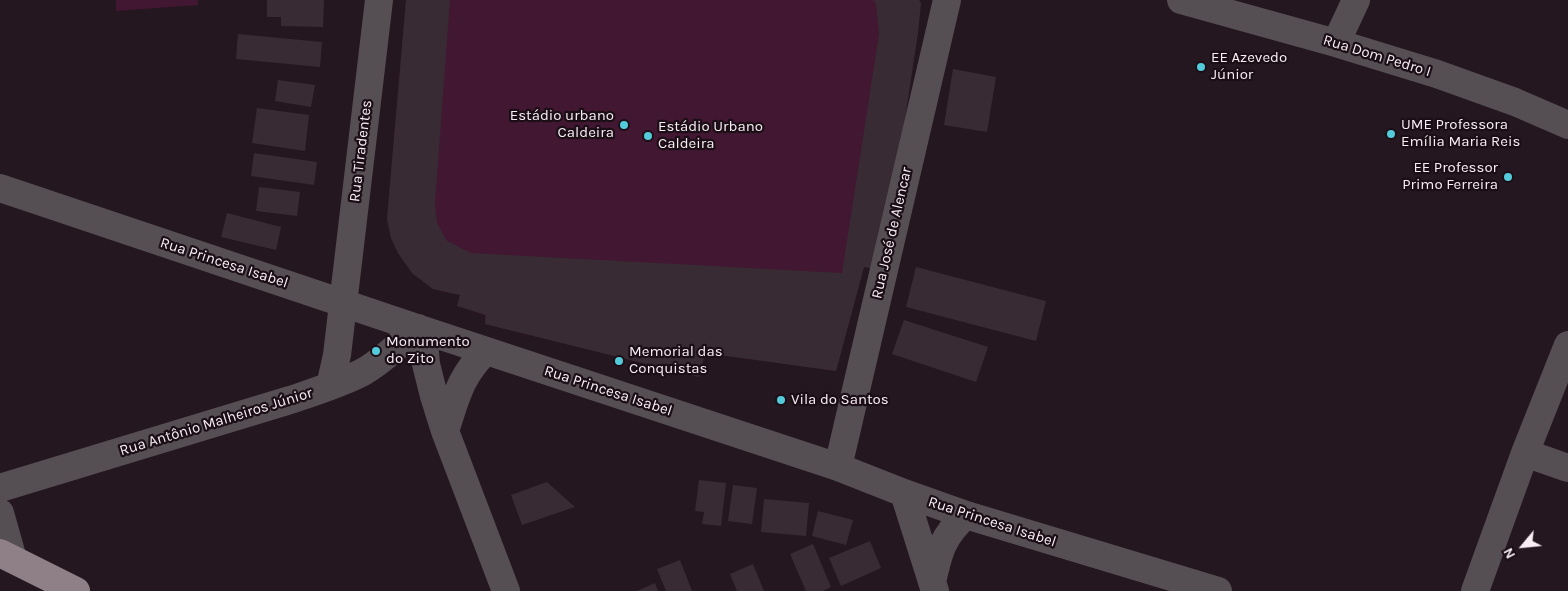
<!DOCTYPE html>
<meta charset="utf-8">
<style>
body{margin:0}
#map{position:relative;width:1568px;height:591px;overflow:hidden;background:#25171f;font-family:Karla,sans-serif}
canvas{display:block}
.north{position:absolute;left:1498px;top:521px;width:50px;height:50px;-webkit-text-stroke:4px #1b0e16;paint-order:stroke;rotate:242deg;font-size:14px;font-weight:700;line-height:20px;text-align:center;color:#f8eef3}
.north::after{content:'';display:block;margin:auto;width:18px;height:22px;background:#f8eef3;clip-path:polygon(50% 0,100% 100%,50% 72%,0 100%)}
</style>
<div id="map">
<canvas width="1568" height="591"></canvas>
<div class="north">N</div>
</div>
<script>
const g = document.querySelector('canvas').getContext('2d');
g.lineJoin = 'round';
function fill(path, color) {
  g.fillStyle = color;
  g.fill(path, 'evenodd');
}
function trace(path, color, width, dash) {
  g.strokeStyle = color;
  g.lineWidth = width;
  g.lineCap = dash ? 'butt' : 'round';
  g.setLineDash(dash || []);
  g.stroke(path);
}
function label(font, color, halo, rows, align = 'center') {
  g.font = font + ' Karla,sans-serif';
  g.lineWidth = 4.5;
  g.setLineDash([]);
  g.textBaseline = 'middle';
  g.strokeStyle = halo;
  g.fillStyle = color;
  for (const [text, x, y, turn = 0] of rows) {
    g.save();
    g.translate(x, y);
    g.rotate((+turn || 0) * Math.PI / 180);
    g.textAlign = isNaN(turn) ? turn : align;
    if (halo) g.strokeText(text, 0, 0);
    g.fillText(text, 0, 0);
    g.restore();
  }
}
fill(new Path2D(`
 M 116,0 L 198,0 L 198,5 L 116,11 Z
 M 406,0 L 919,0 L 921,3 L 912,72 L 893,200 L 864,267 L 836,371 L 705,353 L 699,377 L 485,324 L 485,315 L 457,306 L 460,295 L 433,289 L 412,273 L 398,253 L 391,238 L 387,219 Z`), '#411731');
fill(new Path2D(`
 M 267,0 L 324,0 L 323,27 L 281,26 L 281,17 L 267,17 Z
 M 406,0 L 450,0 L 435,203 L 437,223 L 447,241 L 471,253 L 842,273 L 879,34 L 876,3 L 873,0 L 919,0 L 921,3 L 918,33 L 912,72 L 893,200 L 879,270 L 864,267 L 836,371 L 705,353 L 699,377 L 485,324 L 486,315 L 457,306 L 460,295 L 433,289 L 412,273 L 398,253 L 391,238 L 387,219 Z
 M 238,34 L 322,42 L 320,67 L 236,59 Z
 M 953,69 L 996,77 L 987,132 L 944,125 Z
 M 278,80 L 315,85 L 311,107 L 275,101 Z
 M 257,108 L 309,115 L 305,151 L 252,143 Z
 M 254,153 L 317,162 L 314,185 L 251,176 Z
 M 259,187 L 300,192 L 297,216 L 256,211 Z
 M 227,213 L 281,227 L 276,250 L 221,237 Z
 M 916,267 L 1046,301 L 1036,341 L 906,307 Z
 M 904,320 L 988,347 L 976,382 L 892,354 Z
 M 699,480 L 726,483 L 721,526 L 702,524 L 704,512 L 695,511 Z
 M 547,482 L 575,507 L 522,525 L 511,495 Z
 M 733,485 L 757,488 L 752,524 L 728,521 Z
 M 764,499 L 809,503 L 806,536 L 761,532 Z
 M 818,511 L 853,520 L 846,545 L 812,536 Z
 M 870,541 L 881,568 L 841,586 L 829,558 Z
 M 813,544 L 831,587 L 823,591 L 806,591 L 790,554 Z
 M 680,560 L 692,591 L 666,591 L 657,569 Z
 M 753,564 L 764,591 L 737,591 L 730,574 Z
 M 655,583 L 658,591 L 637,591 Z`), '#392b33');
trace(new Path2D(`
 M 1181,0 L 1336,43 L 1437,74 L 1515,102 L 1568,125
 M 1336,43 L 1356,0
 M 0,188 L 423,330 L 838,467 L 904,493 L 966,515 L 1218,591
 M 423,330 L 426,364 L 434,396 L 445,431 L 506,591
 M 330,386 L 337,355 L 379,0
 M 445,431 C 456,398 460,376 486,351
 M 1525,453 L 1568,468
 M 838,467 L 947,0
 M 0,488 L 290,400 C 314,392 340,384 363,372 C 383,361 400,343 418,328
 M 904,493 L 935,591
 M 0,513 L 13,559
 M 932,582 C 939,551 942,537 966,515
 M 1475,591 L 1525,453 L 1568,345`), '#554e52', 28);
trace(new Path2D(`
 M 0,553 L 76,591`), '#8f8088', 28);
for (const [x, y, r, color] of [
 [1201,67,5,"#53cbda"],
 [624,125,5,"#53cbda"],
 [1391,134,5,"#53cbda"],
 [648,136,5,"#53cbda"],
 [1508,177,5,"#53cbda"],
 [376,351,5,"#53cbda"],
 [619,361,5,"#53cbda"],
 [781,400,5,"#53cbda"]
]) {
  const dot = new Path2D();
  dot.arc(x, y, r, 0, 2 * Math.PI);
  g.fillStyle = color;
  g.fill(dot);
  trace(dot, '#1b0e16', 2);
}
label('15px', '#f8eef3', '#1b0e16', [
 ["Rua Dom Pedro I",1377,56,17],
 ["Rua Tiradentes",361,151,-83],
 ["Rua José de Alencar",892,233,-77],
 ["Rua Princesa Isabel",224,263,18],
 ["Rua Princesa Isabel",608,391,18],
 ["Rua Antônio Malheiros Júnior",216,422,-17],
 ["Rua Princesa Isabel",992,522,18]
]);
label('15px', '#f8eef3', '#1b0e16', [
 ["EE Azevedo",1211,58],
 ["Júnior",1211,75],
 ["Estádio urbano",614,116,"right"],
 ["Caldeira",614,133,"right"],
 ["UME Professora",1401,125],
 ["Emília Maria Reis",1401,142],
 ["Estádio Urbano",658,127],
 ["Caldeira",658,144],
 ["EE Professor",1498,168,"right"],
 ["Primo Ferreira",1498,185,"right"],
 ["Monumento",386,342],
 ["do Zito",386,359],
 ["Memorial das",629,352],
 ["Conquistas",629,369],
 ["Vila do Santos",791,400]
], 'left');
</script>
